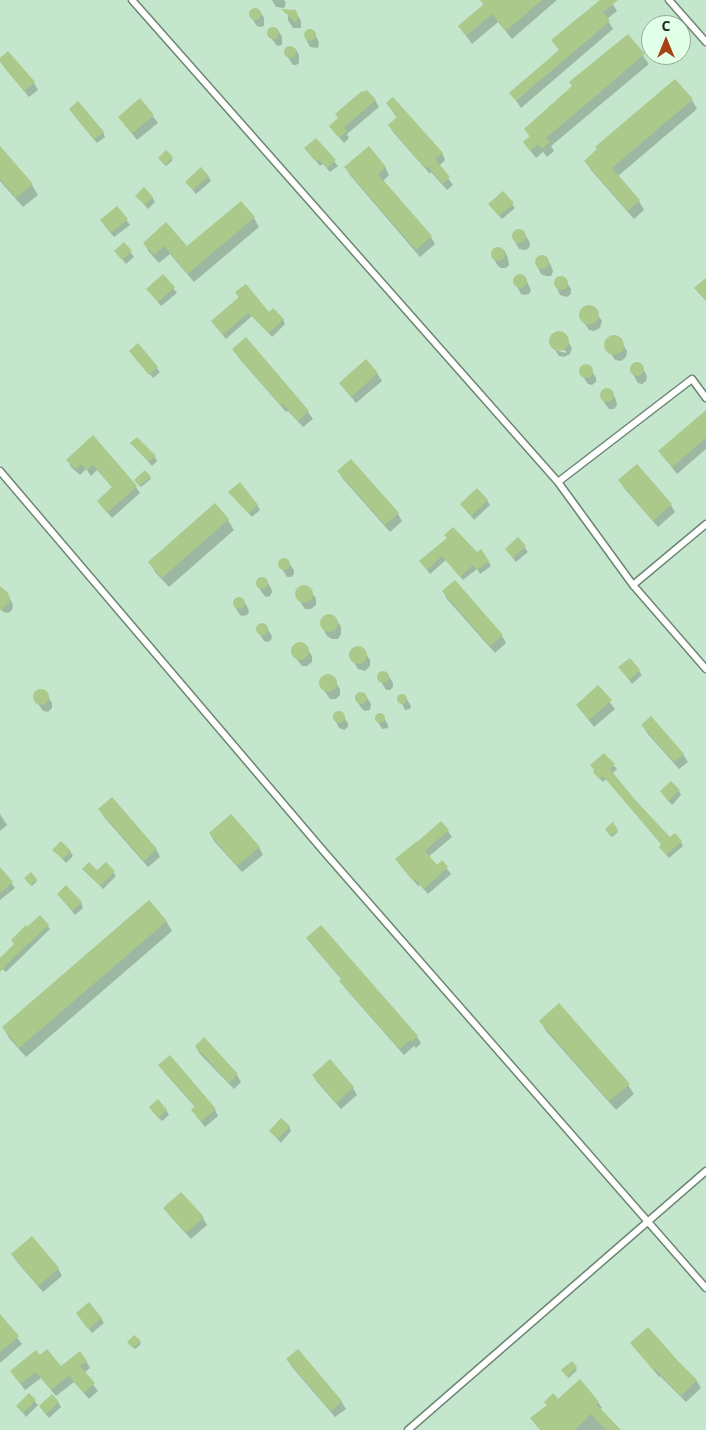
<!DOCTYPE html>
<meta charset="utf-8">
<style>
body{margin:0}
#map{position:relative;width:706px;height:1430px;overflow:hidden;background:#d5f1db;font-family:"Open Sans",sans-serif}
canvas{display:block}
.north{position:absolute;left:641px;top:15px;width:50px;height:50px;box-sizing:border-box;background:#e2ffe8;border:1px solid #94aa99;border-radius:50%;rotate:0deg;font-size:14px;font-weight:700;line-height:20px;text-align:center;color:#202a22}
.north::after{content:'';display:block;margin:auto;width:18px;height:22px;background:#a64112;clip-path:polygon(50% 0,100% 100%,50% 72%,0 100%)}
</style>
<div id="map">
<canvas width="706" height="1430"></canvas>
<div class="north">С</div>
</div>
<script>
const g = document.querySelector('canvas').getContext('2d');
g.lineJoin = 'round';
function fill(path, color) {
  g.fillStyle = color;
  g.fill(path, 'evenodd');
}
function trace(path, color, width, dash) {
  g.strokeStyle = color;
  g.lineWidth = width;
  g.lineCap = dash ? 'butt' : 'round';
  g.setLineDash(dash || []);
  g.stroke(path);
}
fill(new Path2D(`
 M 0,0 L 706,0 L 706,1430 L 0,1430 ZM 651,25 L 681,25 L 681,55 L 651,55 Z`), '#c4e6cc');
fill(new Path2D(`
 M 272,0 L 284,0 L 286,3 L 284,8 L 276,7 Z
 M 481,0 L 557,0 L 512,39 L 498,22 L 472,44 L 459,26 L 484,6 Z
 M 602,0 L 610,0 L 617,11 L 607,19 L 613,29 L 521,108 L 511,93 L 560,51 L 553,40 Z
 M 256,9 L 260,11 L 264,18 L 264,26 L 259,27 L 256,25 L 250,14 L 252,10 Z
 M 288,11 L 297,14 L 301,21 L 301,28 L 293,28 L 288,20 Z
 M 273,28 L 278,30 L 282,37 L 282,45 L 277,46 L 269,35 L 270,29 Z
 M 306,31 L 312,31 L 315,34 L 319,42 L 318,48 L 310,47 L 306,39 Z
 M 628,36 L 649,64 L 551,146 L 554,151 L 547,157 L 543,152 L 536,158 L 524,142 L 530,137 L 525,129 Z
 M 286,48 L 295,48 L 299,55 L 299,63 L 296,65 L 293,65 L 285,53 Z
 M 0,59 L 34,83 L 38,90 L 29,97 L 4,67 Z
 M 140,100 L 158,123 L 137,140 L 120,118 Z
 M 375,100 L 379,107 L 347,134 L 349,138 L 344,143 L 330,127 Z
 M 692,100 L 697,109 L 618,176 L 639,201 L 644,210 L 634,219 L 591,170 L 586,161 Z
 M 387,103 L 442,153 L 445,160 L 439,166 L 453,185 L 447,190 L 431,172 L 430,174 L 393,132 L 389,125 L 397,118 Z
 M 73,114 L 103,132 L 105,137 L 97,143 Z
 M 316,140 L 338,166 L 330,172 L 323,164 L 320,166 L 306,149 Z
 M 0,148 L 32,185 L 38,195 L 23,207 L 0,181 Z
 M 166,152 L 173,160 L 166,166 L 160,160 Z
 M 385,167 L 389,175 L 383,181 L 431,237 L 435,244 L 420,257 L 350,175 L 346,168 Z
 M 208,176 L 211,181 L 196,194 L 186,182 Z
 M 503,193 L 515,208 L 502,219 L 492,208 Z
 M 137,196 L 152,197 L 155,202 L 148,209 Z
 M 117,207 L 130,225 L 114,237 L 104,225 Z
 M 254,218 L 259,227 L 194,282 L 170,254 L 159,263 L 149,252 L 144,243 L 187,248 Z
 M 518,230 L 523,231 L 530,243 L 529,248 L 525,250 L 519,249 L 513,238 L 515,232 Z
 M 124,244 L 134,257 L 126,264 L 119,255 Z
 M 495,249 L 504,250 L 508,258 L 509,265 L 506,268 L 501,268 L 498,266 L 493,258 L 492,252 Z
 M 543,256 L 547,258 L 551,266 L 553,271 L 551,276 L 546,276 L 541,274 L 537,266 L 536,262 L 538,257 Z
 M 163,275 L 177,293 L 161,306 L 148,289 Z
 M 521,275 L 525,277 L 531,290 L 529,294 L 524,295 L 521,294 L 514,281 L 516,277 Z
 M 562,277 L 566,281 L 571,289 L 571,294 L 567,297 L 560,295 L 555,283 L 556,278 Z
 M 236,293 L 269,314 L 283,319 L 285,324 L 272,337 L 252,316 L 226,339 L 212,322 L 239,298 Z
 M 586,307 L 593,308 L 602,321 L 600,328 L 594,331 L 589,330 L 580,316 L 581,310 Z
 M 557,332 L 563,334 L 572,348 L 570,354 L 564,357 L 559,356 L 555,350 L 566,353 L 566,351 L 554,347 L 550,341 L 552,335 Z
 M 612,336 L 618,337 L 627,351 L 626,357 L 621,361 L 615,360 L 606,346 L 607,340 Z
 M 246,339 L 308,412 L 313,419 L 303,427 L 288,411 L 286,412 L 238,357 L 234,350 Z
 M 138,345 L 160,372 L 153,378 L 133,355 Z
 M 636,363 L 641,365 L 647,376 L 646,381 L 642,384 L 638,383 L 631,371 L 632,365 Z
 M 584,365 L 589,366 L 596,378 L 596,382 L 592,385 L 588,384 L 580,372 L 581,367 Z
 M 377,373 L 382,381 L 356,403 L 340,383 Z
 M 608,389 L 612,392 L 616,400 L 617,405 L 614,409 L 609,409 L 601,398 L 601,393 L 604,390 Z
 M 706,411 L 706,449 L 677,474 L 660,452 Z
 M 93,437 L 136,487 L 140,493 L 112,518 L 98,501 L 113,488 L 97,470 L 91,476 L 86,469 L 80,475 L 71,467 L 68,460 Z
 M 132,443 L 155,457 L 157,461 L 152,466 Z
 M 339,471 L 398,514 L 402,521 L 390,532 L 343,479 Z
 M 150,478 L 151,479 L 141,487 L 137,482 Z
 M 620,481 L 671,505 L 675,512 L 658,527 L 624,488 Z
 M 233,496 L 257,505 L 260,510 L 252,517 Z
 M 487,500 L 490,505 L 474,520 L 461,504 Z
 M 215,505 L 228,520 L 234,530 L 169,587 L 155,572 L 150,562 Z
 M 448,538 L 477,554 L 488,561 L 491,566 L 480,574 L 477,569 L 463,580 L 446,560 L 430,574 L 421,562 Z
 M 518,539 L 528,552 L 516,562 L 506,549 Z
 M 286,559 L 294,570 L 294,574 L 291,577 L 287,577 L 280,566 L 280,562 L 282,560 Z
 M 263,578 L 266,580 L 271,588 L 272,592 L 270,596 L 266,597 L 263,594 L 258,586 L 257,582 L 259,579 Z
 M 301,586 L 306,586 L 316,598 L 316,605 L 311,609 L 305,609 L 297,597 L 296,591 Z
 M 443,591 L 502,636 L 506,643 L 495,653 L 447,599 Z
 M 0,592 L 9,597 L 13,605 L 12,610 L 8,613 L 3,612 L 0,608 Z
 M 240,598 L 243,600 L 248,608 L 249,612 L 247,615 L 243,616 L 240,615 L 235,607 L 234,603 L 235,600 Z
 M 331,616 L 336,619 L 341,627 L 341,634 L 338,639 L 332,639 L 327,636 L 323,628 L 322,622 L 326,617 Z
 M 262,624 L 265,625 L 272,636 L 271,640 L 268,642 L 264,641 L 257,630 L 258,626 Z
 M 303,643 L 312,656 L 312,662 L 307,666 L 302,666 L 292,653 L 293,647 L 297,644 Z
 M 356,647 L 362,648 L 370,660 L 370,666 L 365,671 L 358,669 L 350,656 L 351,651 Z
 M 630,659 L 642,675 L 632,684 L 623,672 Z
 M 382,672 L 387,673 L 393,683 L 393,687 L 390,690 L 386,690 L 379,678 L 379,673 Z
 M 325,676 L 332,677 L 340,689 L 340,695 L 336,699 L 330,699 L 321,686 L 321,680 Z
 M 598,687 L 615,709 L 594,727 L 577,705 Z
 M 38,691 L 44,691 L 52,703 L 52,708 L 48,712 L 43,711 L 35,699 L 35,694 Z
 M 359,694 L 363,694 L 366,696 L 371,704 L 370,710 L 365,711 L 362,709 L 357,701 L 357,697 Z
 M 402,695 L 406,698 L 411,706 L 410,709 L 405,710 L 399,697 Z
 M 340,712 L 348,723 L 348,727 L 344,730 L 339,728 L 335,720 L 334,716 L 336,713 Z
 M 379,714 L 384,718 L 388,725 L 388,728 L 382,729 L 381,727 L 376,719 L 377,715 Z
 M 643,725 L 683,754 L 688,762 L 679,769 L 647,733 Z
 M 604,755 L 617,769 L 612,774 L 670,839 L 681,842 L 683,846 L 669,858 L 663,851 L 662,845 L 606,779 L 603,782 L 597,776 Z
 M 679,791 L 681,795 L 672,805 L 661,792 Z
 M 100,810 L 156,849 L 160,857 L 148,867 L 104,817 Z
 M 0,814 L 7,825 L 0,831 Z
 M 613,824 L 618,832 L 612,837 L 606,829 Z
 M 448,831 L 452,837 L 428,857 L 437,867 L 442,862 L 451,874 L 428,894 L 420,885 L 418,886 L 396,859 Z
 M 210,833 L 259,847 L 263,855 L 242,872 L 214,841 Z
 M 54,850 L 70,851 L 73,856 L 66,863 Z
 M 106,863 L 116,876 L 103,889 L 84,869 L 97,872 Z
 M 3,873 L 15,888 L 0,900 L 0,876 Z
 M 31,873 L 37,881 L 32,886 L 26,880 Z
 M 58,894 L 81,903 L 83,908 L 75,915 Z
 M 166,921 L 172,931 L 26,1057 L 9,1038 L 4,1028 Z
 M 48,926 L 50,929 L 6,972 L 0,967 L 0,960 L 15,945 L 27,929 Z
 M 308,939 L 417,1037 L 421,1043 L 416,1048 L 414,1046 L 404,1055 L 345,988 L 341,981 L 342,980 L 312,945 Z
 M 541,1021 L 628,1085 L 634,1094 L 616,1110 L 546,1031 Z
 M 196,1047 L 237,1075 L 241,1082 L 234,1089 L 200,1054 Z
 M 160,1065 L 215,1110 L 218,1116 L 205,1127 L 196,1116 L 196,1108 L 164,1072 Z
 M 313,1075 L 353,1088 L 357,1095 L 341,1109 L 317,1082 Z
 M 166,1110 L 169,1115 L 162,1121 L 153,1112 Z
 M 289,1126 L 291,1131 L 281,1143 L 270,1131 Z
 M 165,1208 L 203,1218 L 207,1225 L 191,1239 L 169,1215 Z
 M 12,1254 L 58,1268 L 62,1276 L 43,1292 L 17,1262 Z
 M 77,1314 L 101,1318 L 104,1323 L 92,1333 Z
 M 0,1316 L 22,1344 L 0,1363 Z
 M 140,1342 L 141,1344 L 135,1349 L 129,1344 Z
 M 632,1343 L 677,1362 L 696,1380 L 701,1388 L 686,1402 L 660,1376 L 659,1377 Z
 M 39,1356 L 61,1368 L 86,1361 L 90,1368 L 84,1373 L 98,1391 L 89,1399 L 74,1382 L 56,1396 L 41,1378 L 25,1390 L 11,1371 Z
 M 287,1359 L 341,1401 L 346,1409 L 335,1417 L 292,1367 Z
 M 571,1362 L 577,1370 L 569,1378 L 564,1372 Z
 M 29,1395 L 38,1405 L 26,1417 L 18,1406 Z
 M 558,1400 L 598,1402 L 602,1408 L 600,1409 L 619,1430 L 540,1430 Z
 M 58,1402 L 61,1407 L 49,1418 L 43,1411 Z`), '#0003');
fill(new Path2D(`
 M 480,0 L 542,0 L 506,31 L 492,14 L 466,36 L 458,26 L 484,4 Z
 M 600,0 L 618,0 L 603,12 L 610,21 L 516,101 L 509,93 L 559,50 L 551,40 Z
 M249 14a6 6 0 1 1 12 0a6 6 0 1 1-12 0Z
 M 281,9 L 296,10 L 298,16 L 296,23 Z
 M267 33a6 6 0 1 1 12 0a6 6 0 1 1-12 0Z
 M304 35a6 6 0 1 1 12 0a6 6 0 1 1-12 0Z
 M 628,34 L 645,54 L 546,138 L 550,142 L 542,149 L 538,144 L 530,151 L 523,142 L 530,136 L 524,129 L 572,86 L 569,82 Z
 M284 52a6 6 0 1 1 12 0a6 6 0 1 1-12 0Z
 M 8,51 L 35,82 L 24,91 L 0,62 L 0,58 Z
 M 675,79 L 693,99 L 612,168 L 640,200 L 628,211 L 584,161 L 597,149 L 595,147 Z
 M 367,90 L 376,100 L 344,127 L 347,131 L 339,138 L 329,126 L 338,118 L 335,114 L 362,91 L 364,92 Z
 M 393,97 L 443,153 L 435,159 L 450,177 L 443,184 L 427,166 L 425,168 L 388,125 L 397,117 L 386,103 Z
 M 140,98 L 154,115 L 132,134 L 118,117 Z
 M 78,101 L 104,132 L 94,140 L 69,109 Z
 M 316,138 L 336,160 L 327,168 L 319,160 L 316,162 L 304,148 Z
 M 0,146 L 33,184 L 16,198 L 0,179 Z
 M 369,146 L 386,167 L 378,174 L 432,236 L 416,250 L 344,167 Z
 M 166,150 L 173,157 L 165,165 L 158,158 Z
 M 201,167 L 209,176 L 193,190 L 185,182 Z
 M 144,187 L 153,197 L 145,205 L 135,196 Z
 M 503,191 L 514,203 L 499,216 L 488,204 Z
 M 241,201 L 255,217 L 188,274 L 164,246 L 154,255 L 143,243 L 166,222 L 187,246 Z
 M 117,206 L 128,219 L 111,233 L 100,220 Z
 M512 236a7 7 0 1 1 14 0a7 7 0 1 1-14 0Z
 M 124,242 L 132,251 L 122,260 L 114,251 Z
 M491 254a7 7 0 1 1 14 0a7 7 0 1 1-14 0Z
 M535 262a7 7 0 1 1 14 0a7 7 0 1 1-14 0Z
 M513 281a7 7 0 1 1 14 0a7 7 0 1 1-14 0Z
 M 163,274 L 175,287 L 158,302 L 146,289 Z
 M554 283a7 7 0 1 1 14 0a7 7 0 1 1-14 0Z
 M 706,278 L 706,301 L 694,288 Z
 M 246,284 L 269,312 L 273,308 L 284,319 L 269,333 L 248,313 L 223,335 L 211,321 L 239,297 L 235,292 Z
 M579 315a10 10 0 1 1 20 0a10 10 0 1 1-20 0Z
 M549 341a10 10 0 1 1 20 0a10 10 0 1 1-20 0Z
 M604 345a10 10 0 1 1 20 0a10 10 0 1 1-20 0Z
 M 246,337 L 309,411 L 298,421 L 283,404 L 281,406 L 232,349 Z
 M 138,343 L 158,367 L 149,375 L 129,351 Z
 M 366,359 L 378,373 L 351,397 L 339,383 Z
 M630 369a7 7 0 1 1 14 0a7 7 0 1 1-14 0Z
 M579 371a7 7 0 1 1 14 0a7 7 0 1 1-14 0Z
 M600 395a7 7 0 1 1 14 0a7 7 0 1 1-14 0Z
 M 706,410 L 706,438 L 672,467 L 658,451 Z
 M 93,435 L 137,486 L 107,513 L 97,501 L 112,487 L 93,465 L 87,470 L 81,464 L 76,469 L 66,460 Z
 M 137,437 L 156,456 L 149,462 L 130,443 Z
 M 351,459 L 399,513 L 385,525 L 337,471 Z
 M 637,464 L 672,504 L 653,521 L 618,480 Z
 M 145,470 L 151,477 L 139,486 L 134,480 Z
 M 240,482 L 258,505 L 248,513 L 228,492 Z
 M 477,488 L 488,500 L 471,516 L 460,504 Z
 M 215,503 L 229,519 L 162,578 L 148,562 Z
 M 453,527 L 477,552 L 481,549 L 489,561 L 477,570 L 473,565 L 460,577 L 442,556 L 427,570 L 419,561 L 447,538 L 444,535 Z
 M 518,537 L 526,546 L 513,558 L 505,549 Z
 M278 564a6 6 0 1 1 12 0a6 6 0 1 1-12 0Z
 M256 583a6 6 0 1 1 12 0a6 6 0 1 1-12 0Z
 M 455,580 L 503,635 L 490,646 L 442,591 Z
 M295 594a9 9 0 1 1 18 0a9 9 0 1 1-18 0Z
 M 0,586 L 8,593 L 10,598 L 9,603 L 0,611 Z
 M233 603a6 6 0 1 1 12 0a6 6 0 1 1-12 0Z
 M320 623a9 9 0 1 1 18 0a9 9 0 1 1-18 0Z
 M256 629a6 6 0 1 1 12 0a6 6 0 1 1-12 0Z
 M291 651a9 9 0 1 1 18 0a9 9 0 1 1-18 0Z
 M349 655a9 9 0 1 1 18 0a9 9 0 1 1-18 0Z
 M 630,658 L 640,670 L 629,680 L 618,667 Z
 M377 677a6 6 0 1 1 12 0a6 6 0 1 1-12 0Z
 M319 683a9 9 0 1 1 18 0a9 9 0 1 1-18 0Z
 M 598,685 L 612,700 L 589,720 L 576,705 Z
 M33 697a8 8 0 1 1 16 0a8 8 0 1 1-16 0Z
 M355 698a6 6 0 1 1 12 0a6 6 0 1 1-12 0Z
 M397 699a5 5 0 1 1 10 0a5 5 0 1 1-10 0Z
 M333 717a6 6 0 1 1 12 0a6 6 0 1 1-12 0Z
 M375 718a5 5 0 1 1 10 0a5 5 0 1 1-10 0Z
 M 651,716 L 684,754 L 674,762 L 641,725 Z
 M 604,753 L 615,764 L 610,769 L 636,801 L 670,837 L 675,833 L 682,841 L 666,855 L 659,847 L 661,844 L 603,776 L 599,779 L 593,772 L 594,770 L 590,765 Z
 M 671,781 L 680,790 L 668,801 L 660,791 Z
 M 112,797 L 157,849 L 144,861 L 98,809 Z
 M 231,814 L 260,847 L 237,866 L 209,833 Z
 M 441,821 L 449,830 L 425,851 L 437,865 L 442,860 L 448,867 L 424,889 L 415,879 L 413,881 L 395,859 L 417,841 L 417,842 Z
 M 613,822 L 618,830 L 610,836 L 605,829 Z
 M 61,841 L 71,851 L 63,859 L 52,850 Z
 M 89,862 L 97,870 L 106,862 L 115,871 L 100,886 L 82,869 Z
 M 0,867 L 13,882 L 0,893 Z
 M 31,872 L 37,879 L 30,885 L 24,878 Z
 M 66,885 L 82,902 L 72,911 L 57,894 Z
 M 149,900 L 167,921 L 19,1048 L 2,1027 Z
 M 40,915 L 49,925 L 14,957 L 0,972 L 0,958 L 14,944 L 11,940 L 26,925 L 27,927 Z
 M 321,925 L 418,1036 L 411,1042 L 410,1040 L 400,1049 L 339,981 L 342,979 L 306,938 Z
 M 559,1003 L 630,1084 L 609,1101 L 539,1021 Z
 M 204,1037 L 238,1074 L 229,1083 L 195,1046 Z
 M 170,1055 L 216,1109 L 201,1122 L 191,1110 L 195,1106 L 158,1065 Z
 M 330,1059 L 354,1087 L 336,1103 L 312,1075 Z
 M 158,1099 L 167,1110 L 158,1118 L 149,1107 Z
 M 281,1118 L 290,1126 L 278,1139 L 269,1131 Z
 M 181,1192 L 204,1217 L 186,1233 L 163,1208 Z
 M 32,1236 L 59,1268 L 38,1286 L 11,1254 Z
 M 89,1302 L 102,1318 L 88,1329 L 76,1313 Z
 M 0,1314 L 19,1336 L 0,1352 Z
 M 648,1327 L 678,1361 L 697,1380 L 681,1396 L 655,1369 L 654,1371 L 630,1343 Z
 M 134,1335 L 141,1341 L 133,1348 L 127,1342 Z
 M 47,1349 L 61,1366 L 80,1351 L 87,1361 L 80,1366 L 95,1383 L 84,1393 L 69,1376 L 51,1390 L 36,1372 L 20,1384 L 10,1371 L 36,1350 L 40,1355 Z
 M 298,1349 L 342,1401 L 331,1411 L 286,1359 Z
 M 572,1361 L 577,1367 L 567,1377 L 561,1370 Z
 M 580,1379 L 599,1402 L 596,1404 L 621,1430 L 606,1430 L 591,1414 L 575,1430 L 540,1430 L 530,1418 L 547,1405 L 544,1402 L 553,1393 L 558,1399 Z
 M 29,1393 L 36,1400 L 23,1413 L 16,1406 Z
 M 52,1394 L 59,1402 L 46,1414 L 39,1406 Z`), '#aac98a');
const lane = new Path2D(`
 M 132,0 L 558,482 L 633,585 L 706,669
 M 669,0 L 706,42
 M 0,471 L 326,854 L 706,1288
 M 558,482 L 692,379 L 706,398
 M 633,585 L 706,524
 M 408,1430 L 706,1171`);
trace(lane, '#6c8672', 9);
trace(lane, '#fff', 6);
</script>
